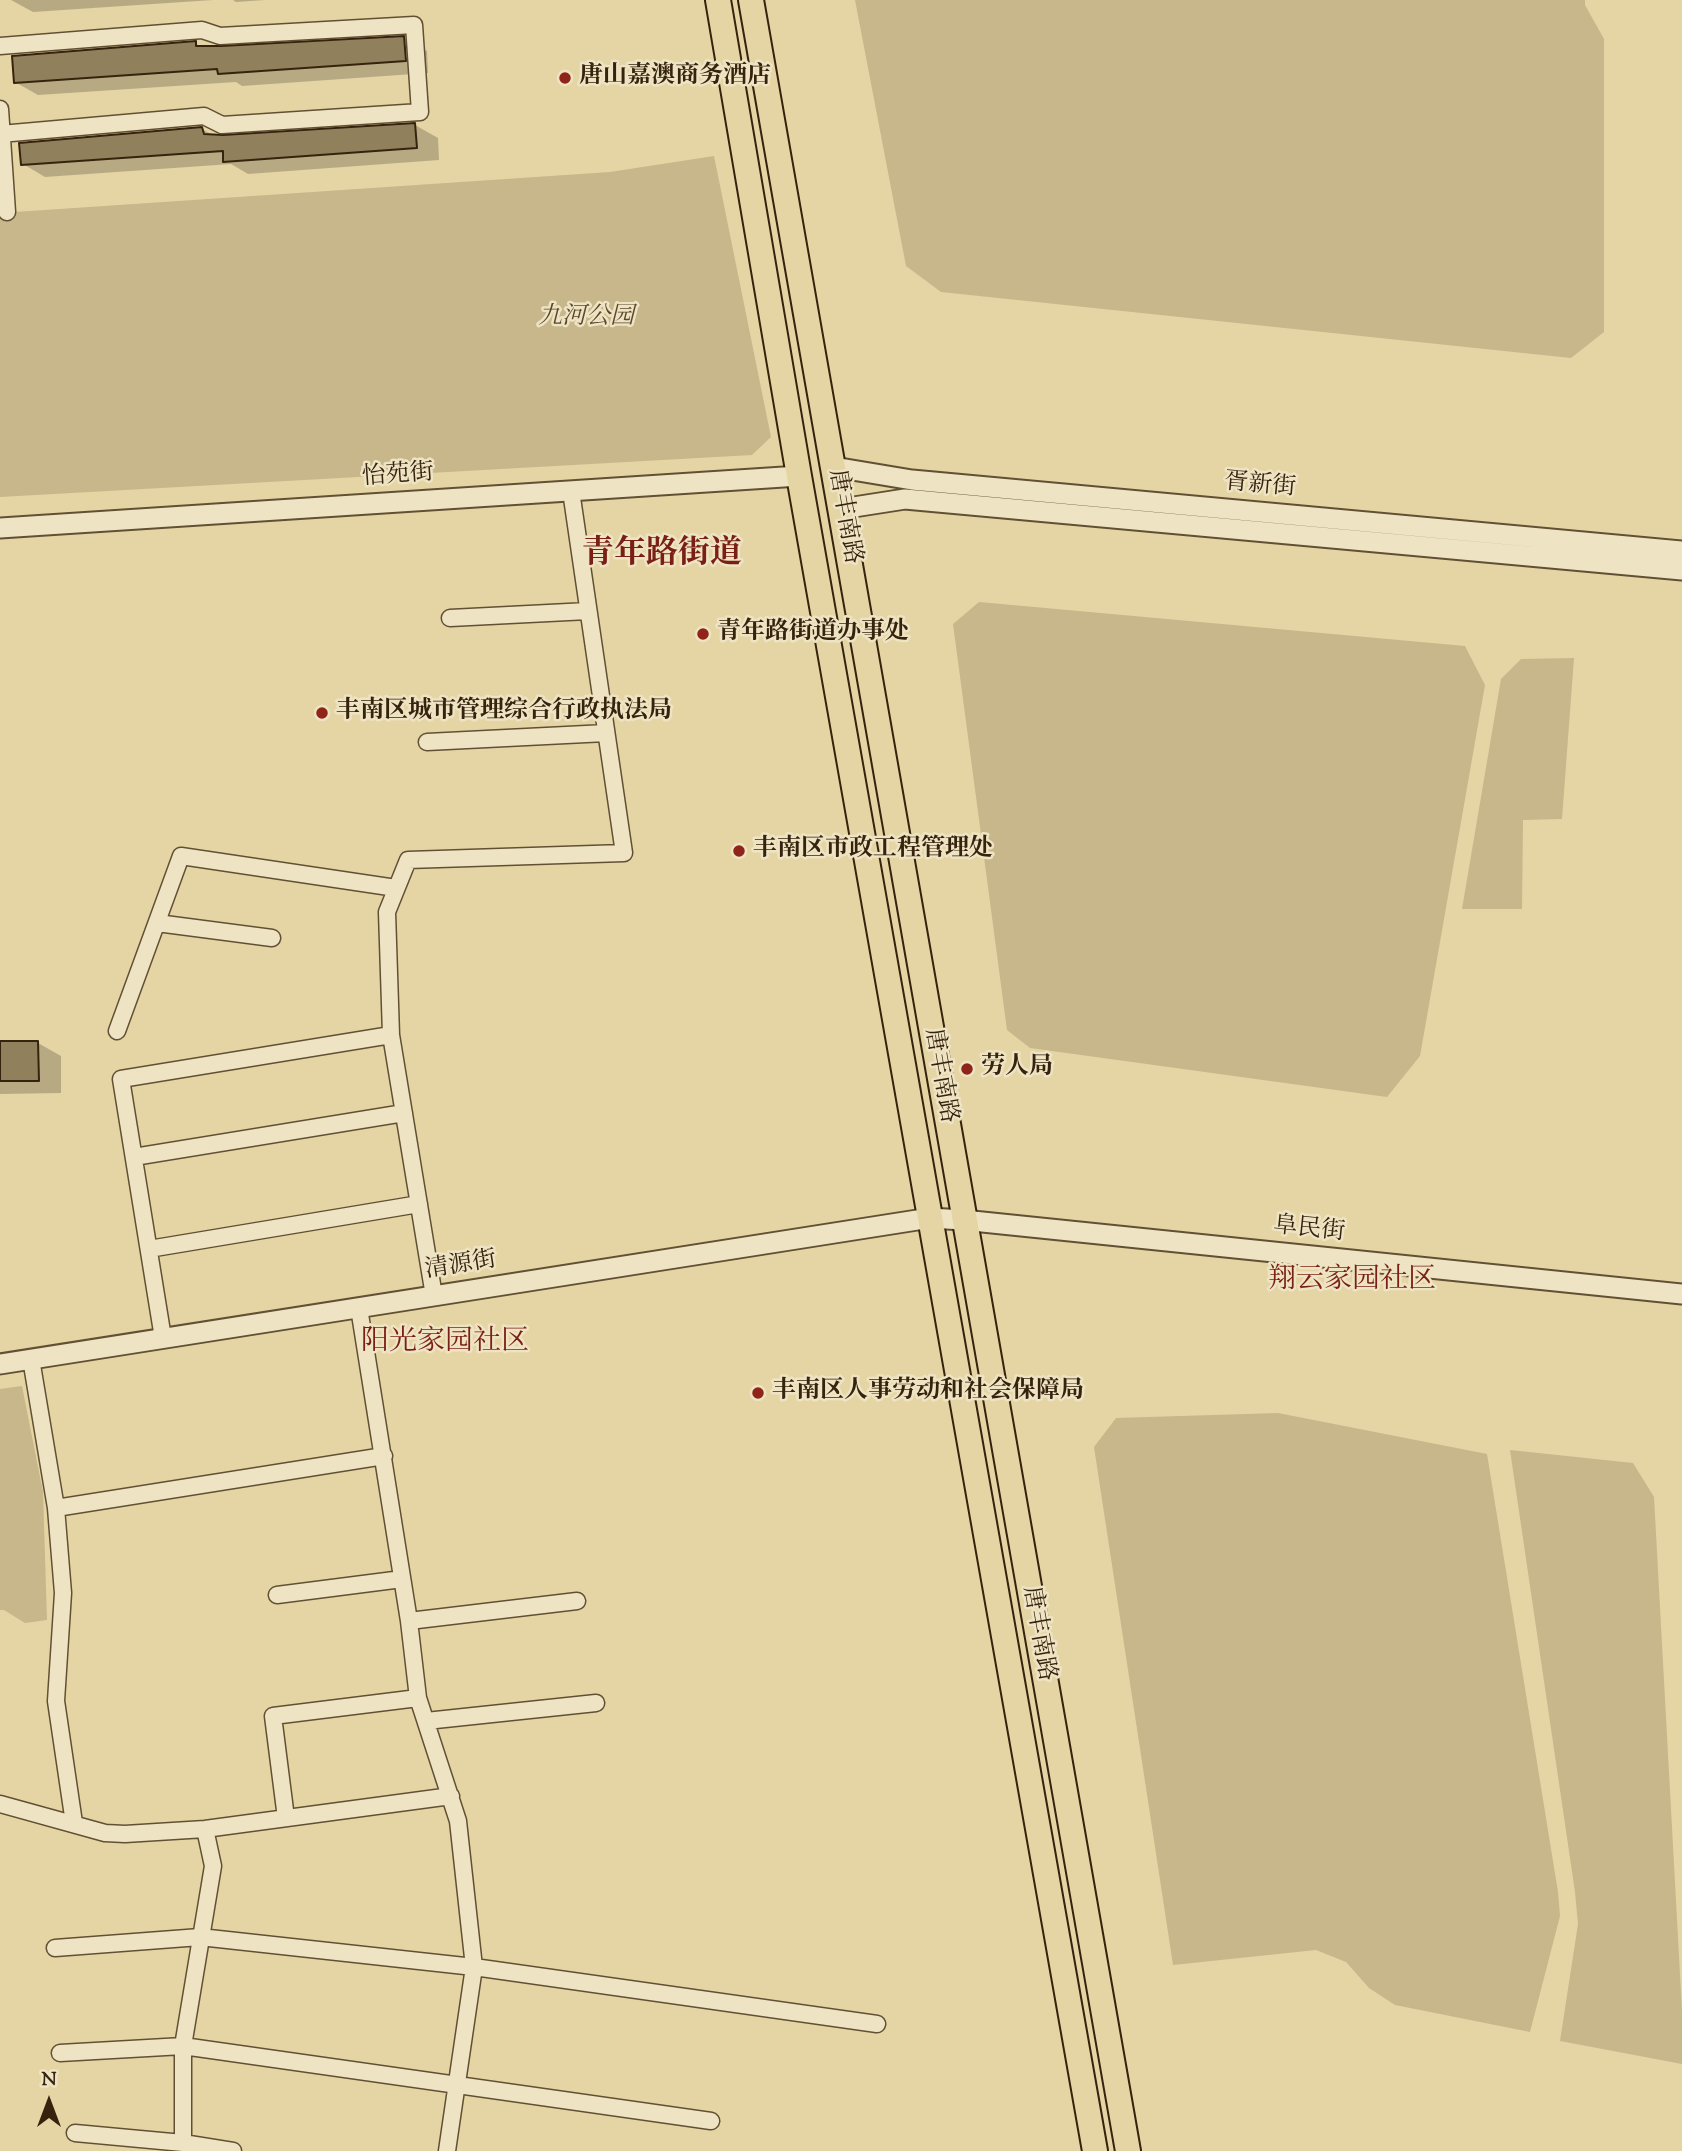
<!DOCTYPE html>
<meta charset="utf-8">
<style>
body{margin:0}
#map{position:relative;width:1682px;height:2151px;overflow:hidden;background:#e5d5a4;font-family:"Sorts Mill Goudy",serif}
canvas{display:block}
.north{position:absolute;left:14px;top:2067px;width:70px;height:70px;-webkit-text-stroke:5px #eee4c4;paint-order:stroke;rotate:0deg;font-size:19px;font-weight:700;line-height:28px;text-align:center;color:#36230e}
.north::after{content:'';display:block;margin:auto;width:24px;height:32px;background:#36230e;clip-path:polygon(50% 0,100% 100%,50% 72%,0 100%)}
</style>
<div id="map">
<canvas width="1682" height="2151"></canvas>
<div class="north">N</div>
</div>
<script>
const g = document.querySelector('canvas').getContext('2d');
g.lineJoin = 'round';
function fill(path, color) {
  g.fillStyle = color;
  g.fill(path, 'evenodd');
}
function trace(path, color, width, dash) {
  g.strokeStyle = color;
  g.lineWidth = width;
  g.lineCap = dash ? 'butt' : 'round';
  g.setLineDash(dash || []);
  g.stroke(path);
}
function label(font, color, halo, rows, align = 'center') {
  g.font = font + ' "Sorts Mill Goudy","Noto Serif SC",serif';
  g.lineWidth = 5;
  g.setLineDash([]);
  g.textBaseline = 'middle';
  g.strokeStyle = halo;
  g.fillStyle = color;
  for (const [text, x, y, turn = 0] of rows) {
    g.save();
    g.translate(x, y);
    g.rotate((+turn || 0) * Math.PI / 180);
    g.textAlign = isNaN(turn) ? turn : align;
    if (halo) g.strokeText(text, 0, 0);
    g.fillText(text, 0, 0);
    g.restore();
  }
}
fill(new Path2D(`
 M 855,0 L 1585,0 L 1585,5 L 1604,39 L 1604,332 L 1571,358 L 941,292 L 906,266 Z
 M 714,156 L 771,437 L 752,455 L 0,497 L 0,213 L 610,172 Z
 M 979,602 L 1465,646 L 1485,685 L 1420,1056 L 1387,1097 L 1030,1048 L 1007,1030 L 953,624 Z
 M 1574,658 L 1562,819 L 1523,820 L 1522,909 L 1462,909 L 1501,679 L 1521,659 Z
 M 22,1386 L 43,1492 L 47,1620 L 25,1623 L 4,1610 L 0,1610 L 0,1389 Z
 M 1278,1413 L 1487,1454 L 1558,1892 L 1560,1916 L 1530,2032 L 1395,2005 L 1369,1988 L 1346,1962 L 1316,1950 L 1173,1965 L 1094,1447 L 1116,1418 Z
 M 1510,1450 L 1633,1463 L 1654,1497 L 1682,2011 L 1682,2064 L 1560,2041 L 1578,1924 L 1575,1892 Z`), '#c7b78a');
fill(new Path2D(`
 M 11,0 L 213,0 L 33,12 Z
 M 233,0 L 265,0 L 236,2 Z
 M 404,38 L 427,51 L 428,73 L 242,86 L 236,82 L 38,95 L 15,82 L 195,43 L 203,48 Z
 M 415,125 L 438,138 L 439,160 L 248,174 L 231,164 L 45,177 L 23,164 L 202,129 L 216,137 Z
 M 0,1043 L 38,1043 L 61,1056 L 61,1093 L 0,1094 Z`), '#0003');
const building = new Path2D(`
 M 404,36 L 406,61 L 218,74 L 217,69 L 14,83 L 12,56 L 196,41 L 196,46 L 221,46 Z
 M 415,123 L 417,148 L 223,162 L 223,151 L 21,165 L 19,143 L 202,127 L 204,134 L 223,135 Z
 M 0,1041 L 38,1041 L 39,1081 L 0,1081 Z`);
fill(building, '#91805c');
trace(building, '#36230e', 2);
const minor = new Path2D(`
 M 0,46 L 202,30 L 220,36 L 414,25 L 420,112 L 222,125 L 204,116 L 0,134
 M 0,109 L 7,212
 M 450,618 L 588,611
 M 427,742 L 606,733
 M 157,923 L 272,938
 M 117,1031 L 181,856 L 396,888
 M 391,1035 L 387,912 L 408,860 L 624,853 L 571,491
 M 134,1157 L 404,1113
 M 149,1249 L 419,1204
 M 359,1308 L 409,1621 L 418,1698 L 458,1821 L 474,1967 L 447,2151
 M 163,1338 L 121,1079 L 391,1035 L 434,1296
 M 31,1359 L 56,1508 L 63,1593 L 56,1701 L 74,1823
 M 56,1508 L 384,1456
 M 277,1595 L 402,1579
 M 409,1621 L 577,1601
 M 426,1721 L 596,1703
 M 0,1804 L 105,1833 L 125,1834 L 205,1829 L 451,1796
 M 286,1818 L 273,1716 L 418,1698
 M 55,1948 L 200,1937 L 474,1967 L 877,2024
 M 60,2053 L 183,2046 L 711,2121
 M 75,2133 L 183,2143 L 233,2151
 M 183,2143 L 183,2046 L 213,1866 L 205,1829`);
const tertiary = new Path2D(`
 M 834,467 L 912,480 L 1682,551
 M 841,509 L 905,499 L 1682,570
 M 0,528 L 799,476
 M 0,1364 L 930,1218 L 963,1220 L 1682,1294`);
const primary = new Path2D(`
 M 718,0 L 799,476 L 1095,2151
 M 751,0 L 1128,2151`);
trace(minor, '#625034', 19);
trace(tertiary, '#625034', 23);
trace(primary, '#36230e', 28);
trace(minor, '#eee4c4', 16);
trace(tertiary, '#eee4c4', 19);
trace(primary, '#e5d5a4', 24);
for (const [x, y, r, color] of [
 [565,78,7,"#8f2418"],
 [703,634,7,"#8f2418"],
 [322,713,7,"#8f2418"],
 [739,851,7,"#8f2418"],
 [967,1069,7,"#8f2418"],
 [758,1393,7,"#8f2418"]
]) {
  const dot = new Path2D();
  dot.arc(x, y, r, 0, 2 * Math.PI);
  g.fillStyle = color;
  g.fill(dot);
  trace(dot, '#eee4c4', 2.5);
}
label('bold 24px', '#36230e', '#eee4c4', [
 ["唐山嘉澳商务酒店",579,78],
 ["青年路街道办事处",717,634],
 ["丰南区城市管理综合行政执法局",336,713],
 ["丰南区市政工程管理处",753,851],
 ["劳人局",981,1069],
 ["丰南区人事劳动和社会保障局",772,1393]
], 'left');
label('italic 24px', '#5a482d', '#eee4c4', [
 ["九河公园",586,319]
]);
label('24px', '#36230e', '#eee4c4', [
 ["怡苑街",398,477,-4],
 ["胥新街",1260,487,5],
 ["唐丰南路",843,517,80],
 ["唐丰南路",939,1076,80],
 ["阜民街",1309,1231,6],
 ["清源街",461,1267,-9],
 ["唐丰南路",1037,1634,80]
]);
label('28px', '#7a1f14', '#eee4c4', [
 ["翔云家园社区",1352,1282],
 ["阳光家园社区",445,1344]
]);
label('bold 32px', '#7a1f14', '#eee4c4', [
 ["青年路街道",662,557]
]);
</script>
